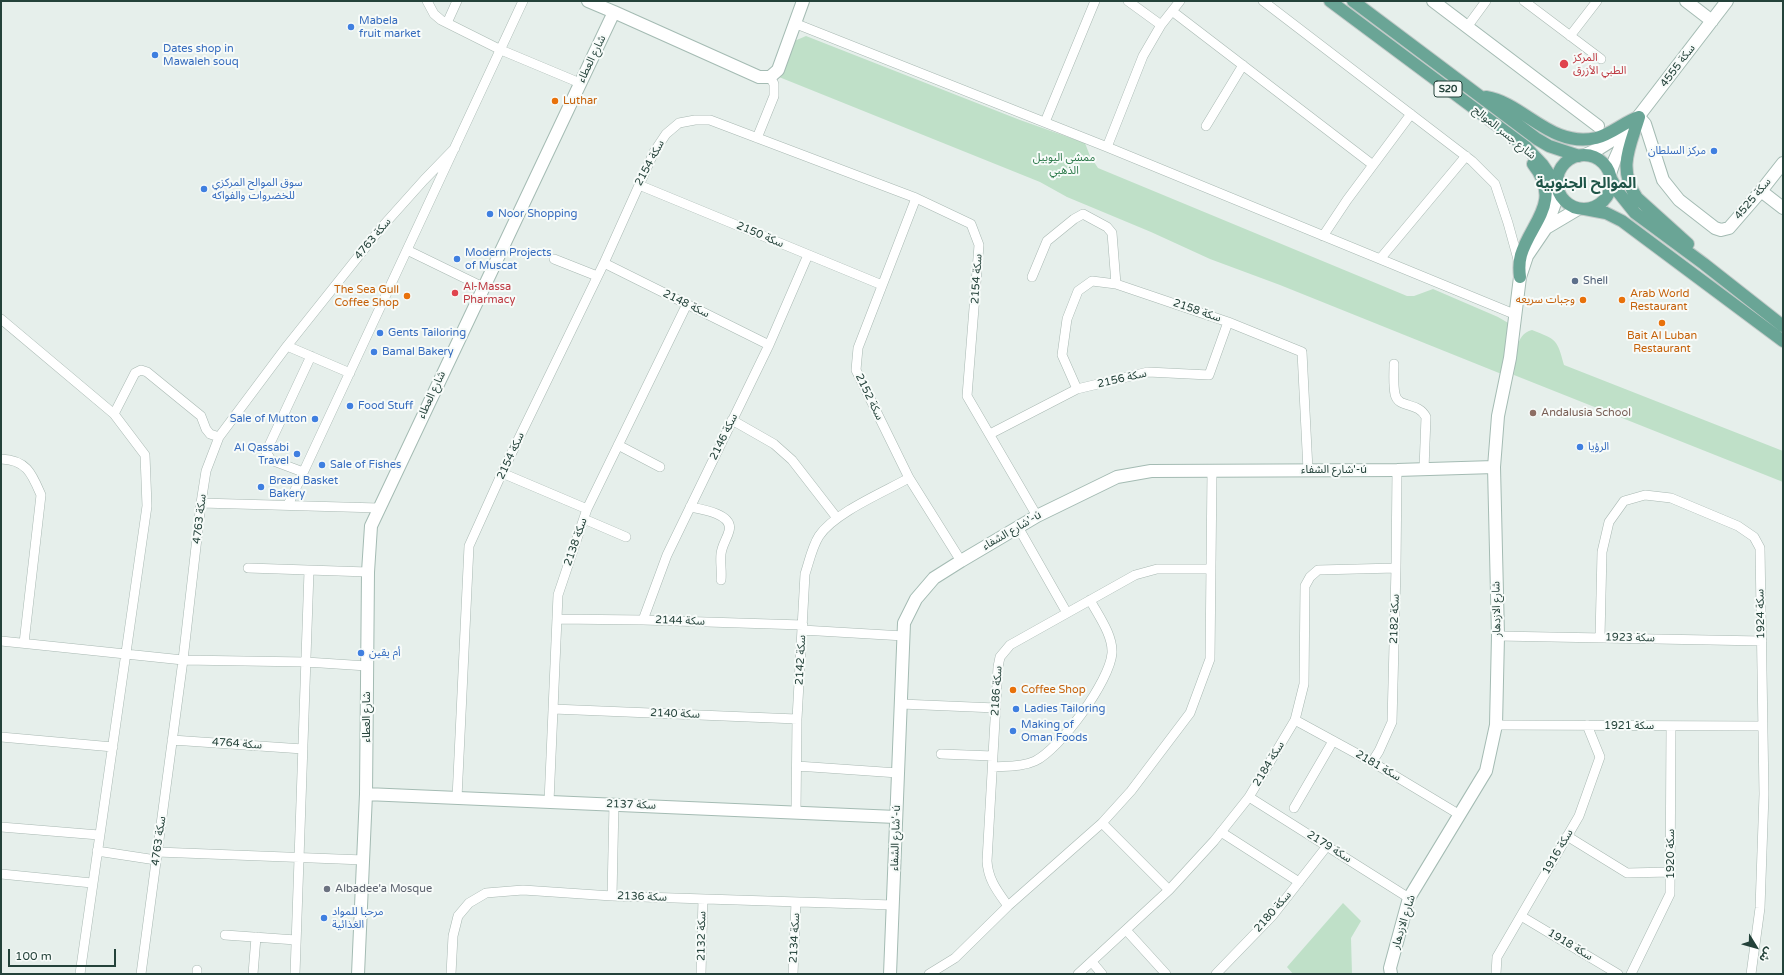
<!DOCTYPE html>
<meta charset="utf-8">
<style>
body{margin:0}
#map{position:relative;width:1784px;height:975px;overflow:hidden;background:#e6efeb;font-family:"Varela Round","Noto Sans Arabic",sans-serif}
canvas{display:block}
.frame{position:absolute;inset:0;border:2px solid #24423a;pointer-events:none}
.north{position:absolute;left:1736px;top:927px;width:40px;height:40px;-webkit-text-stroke:3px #f7fbf9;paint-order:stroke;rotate:127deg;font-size:11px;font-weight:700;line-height:16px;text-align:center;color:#24423a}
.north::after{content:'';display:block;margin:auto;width:14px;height:18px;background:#24423a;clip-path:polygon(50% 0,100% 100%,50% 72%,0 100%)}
.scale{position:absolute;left:8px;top:949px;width:108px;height:18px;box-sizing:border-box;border:2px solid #24423a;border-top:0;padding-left:5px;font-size:12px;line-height:14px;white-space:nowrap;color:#24423a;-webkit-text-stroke:3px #f7fbf9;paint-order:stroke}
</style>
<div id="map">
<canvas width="1784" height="975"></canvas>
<div class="frame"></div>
<div class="north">ش</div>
<div class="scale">100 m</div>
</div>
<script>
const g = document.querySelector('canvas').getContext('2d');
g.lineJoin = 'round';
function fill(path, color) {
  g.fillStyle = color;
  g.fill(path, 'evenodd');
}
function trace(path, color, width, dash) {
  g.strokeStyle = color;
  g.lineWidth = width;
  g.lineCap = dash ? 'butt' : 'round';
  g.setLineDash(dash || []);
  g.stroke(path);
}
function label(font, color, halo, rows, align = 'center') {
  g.font = font + ' "Varela Round","Noto Sans Arabic",sans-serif';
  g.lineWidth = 4;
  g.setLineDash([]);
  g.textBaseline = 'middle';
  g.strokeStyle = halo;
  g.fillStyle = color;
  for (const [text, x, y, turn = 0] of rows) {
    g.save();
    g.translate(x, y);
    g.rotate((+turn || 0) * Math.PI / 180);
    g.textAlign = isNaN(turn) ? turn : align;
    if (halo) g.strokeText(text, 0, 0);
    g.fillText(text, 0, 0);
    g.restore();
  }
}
fill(new Path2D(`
 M 806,36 L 1020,120 L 1085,143 L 1090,156 L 1098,168 L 1407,296 L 1414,296 L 1433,289 L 1498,317 L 1510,324 L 1504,375 L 1280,285 L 1210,259 L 1151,232 L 1067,197 L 1040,182 L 779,77 L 792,42 Z
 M 1532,330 C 1557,340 1557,339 1564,365 L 1783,451 L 1783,482 L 1514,375 C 1516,359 1514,334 1532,330 Z
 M 1343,903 L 1361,921 L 1351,938 L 1352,974 L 1293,974 L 1287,967 Z`), '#bfe0c8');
const street = new Path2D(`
 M 427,1 L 434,14 L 441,20 L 501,50 L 580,83
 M 1128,1 L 1161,25
 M 1263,1 L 1472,161 L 1495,184 L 1508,223 L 1519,263
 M 1524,1 L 1601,59
 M 1172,11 L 1373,165
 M 447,23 L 457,1
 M 794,23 L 1107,147 L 1514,314
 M 1467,27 L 1486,1
 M 1570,36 L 1597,1
 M 1045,122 L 1095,1
 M 1206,126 L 1243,65
 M 757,138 L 774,96 L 774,84 L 770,77
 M 1107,147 L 1143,56 L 1161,25 L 1180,1
 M 639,185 L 882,285
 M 916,198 L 858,348 L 856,370 L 909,478 L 961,561
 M 1323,236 L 1347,200 L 1411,114
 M 407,250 L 483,287
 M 554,259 L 597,276
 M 1380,259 L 1466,156
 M 604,263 L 769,345
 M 1032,277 L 1047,241 L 1074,219 L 1083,214 L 1107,227 L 1112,233 L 1116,284
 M 1,319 L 114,414 L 145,455 L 147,506 L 80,974
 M 287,346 L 350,373
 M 1394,364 C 1394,374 1393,384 1395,394 C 1398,409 1418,401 1426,417 L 1424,469
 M 1077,389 L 1062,355 L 1067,319 L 1078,291 L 1092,281 L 1116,284 L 1228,322 L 1302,352 L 1308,470
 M 114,414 L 135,373 L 141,370 L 147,372 L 201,416 L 206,429 L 210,434 L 219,437
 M 732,420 L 774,444 L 792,460 L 837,518
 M 990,434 L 1077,389 L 1148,372 L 1209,375 L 1228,322
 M 618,445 L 660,467
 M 1,459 C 27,460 32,474 41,495 L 24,643
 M 303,472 L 271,460 L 266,452 L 311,356
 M 502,473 L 587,509
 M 201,503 L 379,508
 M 288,505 L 523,1
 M 690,507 C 701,509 734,514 729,531 C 727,539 722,545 721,554 C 720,563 722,571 721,580
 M 584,519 L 626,537
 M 1018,527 L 1067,613
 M 248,568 L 368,572
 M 557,619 L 643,620 L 803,625
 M 643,620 L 667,555 L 769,345 L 808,255
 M 802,630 L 904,636
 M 1498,636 L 1762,641
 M 1600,637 L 1602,552 L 1609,522 L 1624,501 L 1645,495 L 1671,498 L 1738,526 L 1754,537 L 1760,548 L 1764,794 L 1760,908 L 1751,974
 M 1,641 L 183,660 L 306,662 L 367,666
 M 901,704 L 996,708
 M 553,709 L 797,719
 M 1295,720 L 1372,762 L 1460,815
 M 1496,725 L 1762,726
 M 1,737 L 113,747
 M 172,740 L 303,749
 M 941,754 L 993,756
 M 1372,762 L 1379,751 L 1392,722 L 1396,568 L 1397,470
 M 797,766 L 898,773
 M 993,767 C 1007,766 1022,767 1035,761 C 1060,749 1110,681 1112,653 C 1113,635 1098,615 1090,600
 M 1249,797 L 1409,898
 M 457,798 L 469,546 L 502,473 L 604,263 L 654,152 L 666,134 L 679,123 L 695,120 L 710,120 L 916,198 L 971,224 L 979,245 L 967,396 L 1037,516
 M 549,802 L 558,595 L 587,509 L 687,304
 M 1294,808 L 1333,741
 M 796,812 L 797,719 L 805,574 C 809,562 812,547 819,536 C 834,513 884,492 909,478
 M 1102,823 L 1169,890
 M 1,827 L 99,835
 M 1221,832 L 1299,882
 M 1567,836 L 1627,873 L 1670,872
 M 97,851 L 156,860
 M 157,852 L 364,860
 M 1,874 L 92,883
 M 612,896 L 614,804
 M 1008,906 C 998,892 988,880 987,861 L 998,667 L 1000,657 L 1010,645 L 1135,575 L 1157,569 L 1210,569
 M 1521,916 L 1618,974
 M 1126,930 L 1166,974
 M 225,935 L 296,940
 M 1092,962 L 1102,974
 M 141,974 L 183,660 L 201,503 L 206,471 L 219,437 L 287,346 L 381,228 L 424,180 L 455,148
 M 197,974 L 197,970
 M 253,974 L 256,937
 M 295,974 L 309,571
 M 451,974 L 453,936 L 458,916 L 469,903 L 486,893 L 523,890 L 612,896 L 893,905
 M 701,974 L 703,899
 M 793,974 L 796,902
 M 929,974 L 955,958 L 1008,906 L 1102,823 L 1131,791 L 1190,713 L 1210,659 L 1212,471
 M 1078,974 L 1169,890 L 1214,841 L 1249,797 L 1295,720 L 1304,684 L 1305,586 L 1310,577 L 1318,570 L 1396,568
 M 1216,974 L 1273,915 L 1327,846
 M 1496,974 L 1497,957 L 1579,816 L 1600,757 L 1587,725
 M 1631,974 L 1670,894 L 1671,726`);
const secondary = new Path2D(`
 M 588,1 L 614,12
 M 1433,1 L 1598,126
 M 1686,1 L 1712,21
 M 1639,117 L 1645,124 L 1663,180 L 1679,200 L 1715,228 L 1721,230 L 1729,228 L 1761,191 L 1783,163
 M 1585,155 L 1600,148 L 1627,131
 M 1610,174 L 1615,159 L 1628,130 L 1727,1
 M 1761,191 L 1783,208
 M 1546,228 L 1578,209
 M 366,794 L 896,817
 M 358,974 L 366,794 L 368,572 L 371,526 L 614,12 L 759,77 L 770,77 L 778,70 L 803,1
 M 890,974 L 904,623 L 916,599 L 934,578 L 961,561 L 1037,516 L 1117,477 L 1151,471 L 1397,470 L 1494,467
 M 1391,974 L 1390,968 L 1409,898 L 1486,771 L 1496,725 L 1498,636 L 1494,467 L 1498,416 L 1510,358 L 1520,277 L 1527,256 L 1546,228 L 1559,192`);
const primary = new Path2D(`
 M 1330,1 L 1526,147 L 1542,164 L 1557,186
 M 1353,1 L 1537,139 L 1549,146 L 1579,156
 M 1486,97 C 1524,103 1550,148 1596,138 C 1612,134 1624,122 1639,117
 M 1639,117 C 1630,147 1617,168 1637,198 L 1688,244
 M1557 182a27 27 0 1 1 54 0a27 27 0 1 1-54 0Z
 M 1610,177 L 1619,193 L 1635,213 L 1704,264 L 1783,326
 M 1585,209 L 1606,213 L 1622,221 L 1783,341
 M 1520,277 C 1519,269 1519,262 1521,255 C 1531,222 1563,202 1533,164`);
trace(street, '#a8b8b2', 10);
trace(secondary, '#a4bbb3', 14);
trace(primary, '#c2cac8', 14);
trace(street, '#fff', 9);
trace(secondary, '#fff', 12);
trace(primary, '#6aa596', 12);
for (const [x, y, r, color] of [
 [351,27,4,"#3f7fe0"],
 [155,55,4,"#3f7fe0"],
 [1564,64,5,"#e0444e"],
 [555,101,4,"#e8710a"],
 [1714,151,4,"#3f7fe0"],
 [204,189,4,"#3f7fe0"],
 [490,214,4,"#3f7fe0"],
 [457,259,4,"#3f7fe0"],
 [1575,281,4,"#5c6f8a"],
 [455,293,4,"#e0444e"],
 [407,296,4,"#e8710a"],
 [1583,300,4,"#e8710a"],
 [1622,300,4,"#e8710a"],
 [1662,323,4,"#e8710a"],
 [380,333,4,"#3f7fe0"],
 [374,352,4,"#3f7fe0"],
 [350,406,4,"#3f7fe0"],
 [1533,413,4,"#8d6e63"],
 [315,419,4,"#3f7fe0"],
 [1580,447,4,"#3f7fe0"],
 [297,454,4,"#3f7fe0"],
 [322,465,4,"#3f7fe0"],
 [261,487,4,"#3f7fe0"],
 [361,653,4,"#3f7fe0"],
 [1013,690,4,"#e8710a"],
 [1016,709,4,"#3f7fe0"],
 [1013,731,4,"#3f7fe0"],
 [327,889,4,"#6b7280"],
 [324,918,4,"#3f7fe0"]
]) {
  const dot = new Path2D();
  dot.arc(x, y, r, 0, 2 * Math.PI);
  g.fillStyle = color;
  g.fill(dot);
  trace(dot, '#f7fbf9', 1.5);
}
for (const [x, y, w] of [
 [1448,89,28]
]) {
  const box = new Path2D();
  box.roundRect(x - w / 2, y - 8, w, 16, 3);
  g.fillStyle = '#f7fbf9';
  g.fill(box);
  trace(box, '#24423a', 1);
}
label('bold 10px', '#24423a', null, [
 ["S20",1448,89]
]);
label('11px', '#366cbe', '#f7fbf9', [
 ["Mabela",359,21],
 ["fruit market",359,34],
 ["Dates shop in",163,49],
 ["Mawaleh souq",163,62],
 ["مركز السلطان",1706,151,"right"],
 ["سوق الموالح المركزي",212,183],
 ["للخضروات والفواكه",212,196],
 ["Noor Shopping",498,214],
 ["Modern Projects",465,253],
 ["of Muscat",465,266],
 ["Gents Tailoring",388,333],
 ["Bamal Bakery",382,352],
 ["Food Stuff",358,406],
 ["Sale of Mutton",307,419,"right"],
 ["الرؤيا",1588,447],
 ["Al Qassabi",289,448,"right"],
 ["Travel",289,461,"right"],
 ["Sale of Fishes",330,465],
 ["Bread Basket",269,481],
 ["Bakery",269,494],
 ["أم يقين",369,653],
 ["Ladies Tailoring",1024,709],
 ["Making of",1021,725],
 ["Oman Foods",1021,738],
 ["مرحبا للمواد",332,912],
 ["الغذائية",332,925]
], 'left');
label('11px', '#be3a42', '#f7fbf9', [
 ["المركز",1573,58],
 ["الطبي الأزرق",1573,71],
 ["Al-Massa",463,287],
 ["Pharmacy",463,300]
], 'left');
label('11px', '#24423a', '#f7fbf9', [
 ["شارع العطاء",592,59,-64],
 ["سكة 4555",1678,66,-53],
 ["شارع جسر الموالح",1504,133,39],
 ["سكة 2154",650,163,-62],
 ["سكة 4525",1753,199,-50],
 ["سكة 2150",760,235,23],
 ["سكة 4763",373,239,-50],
 ["سكة 2154",977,279,-86],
 ["سكة 2148",686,304,26],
 ["سكة 2158",1197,311,19],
 ["سكة 2156",1122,379,-13],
 ["شارع العطاء",432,395,-65],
 ["سكة 2152",869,397,64],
 ["سكة 2146",724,437,-64],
 ["سكة 2154",511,456,-65],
 ["شارع الشفاء'-ú",1334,470],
 ["سكة 4763",200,519,-83],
 ["شارع الشفاء'-ú",1012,531,-30],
 ["سكة 2138",576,542,-71],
 ["شارع الازدهار",1497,609,-91],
 ["سكة 1924",1761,614,-91],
 ["سكة 2182",1395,619,-88],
 ["سكة 2144",680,621,2],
 ["سكة 1923",1630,638,1],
 ["سكة 2142",801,660,-87],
 ["سكة 2186",997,691,-86],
 ["سكة 2140",675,714,2],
 ["شارع العطاء",367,717,-90],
 ["سكة 1921",1629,726],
 ["سكة 4764",237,744,4],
 ["سكة 2184",1269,764,-59],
 ["سكة 2181",1378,766,30],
 ["سكة 2137",631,805,2],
 ["شارع الشفاء'-ú",896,838,-88],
 ["سكة 4763",159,841,-82],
 ["سكة 2179",1329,847,32],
 ["سكة 1916",1558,852,-60],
 ["سكة 1920",1671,854,-90],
 ["سكة 2136",642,897,2],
 ["سكة 2180",1273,912,-49],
 ["شارع الازدهار",1404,922,-73],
 ["سكة 2132",702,936,-89],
 ["سكة 2134",795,938,-87],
 ["سكة 1918",1570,945,31]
]);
label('11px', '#c56008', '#f7fbf9', [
 ["Luthar",563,101],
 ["The Sea Gull",399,290,"right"],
 ["Coffee Shop",399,303,"right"],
 ["Arab World",1630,294],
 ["Restaurant",1630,307],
 ["وجبات سريعه",1575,300,"right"],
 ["Bait Al Luban",1662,336,"center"],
 ["Restaurant",1662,349,"center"],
 ["Coffee Shop",1021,690]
], 'left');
label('11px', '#2d7a4b', '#f7fbf9', [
 ["ممشى اليوبيل",1064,158],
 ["الذهبي",1064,171]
]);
label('11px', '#4e5e75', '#f7fbf9', [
 ["Shell",1583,281]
], 'left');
label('11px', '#785e54', '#f7fbf9', [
 ["Andalusia School",1541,413]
], 'left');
label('11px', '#5b616d', '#f7fbf9', [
 ["Albadee'a Mosque",335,889]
], 'left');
label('bold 15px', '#1f5548', '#f7fbf9', [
 ["الموالح الجنوبية",1586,184]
]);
</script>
